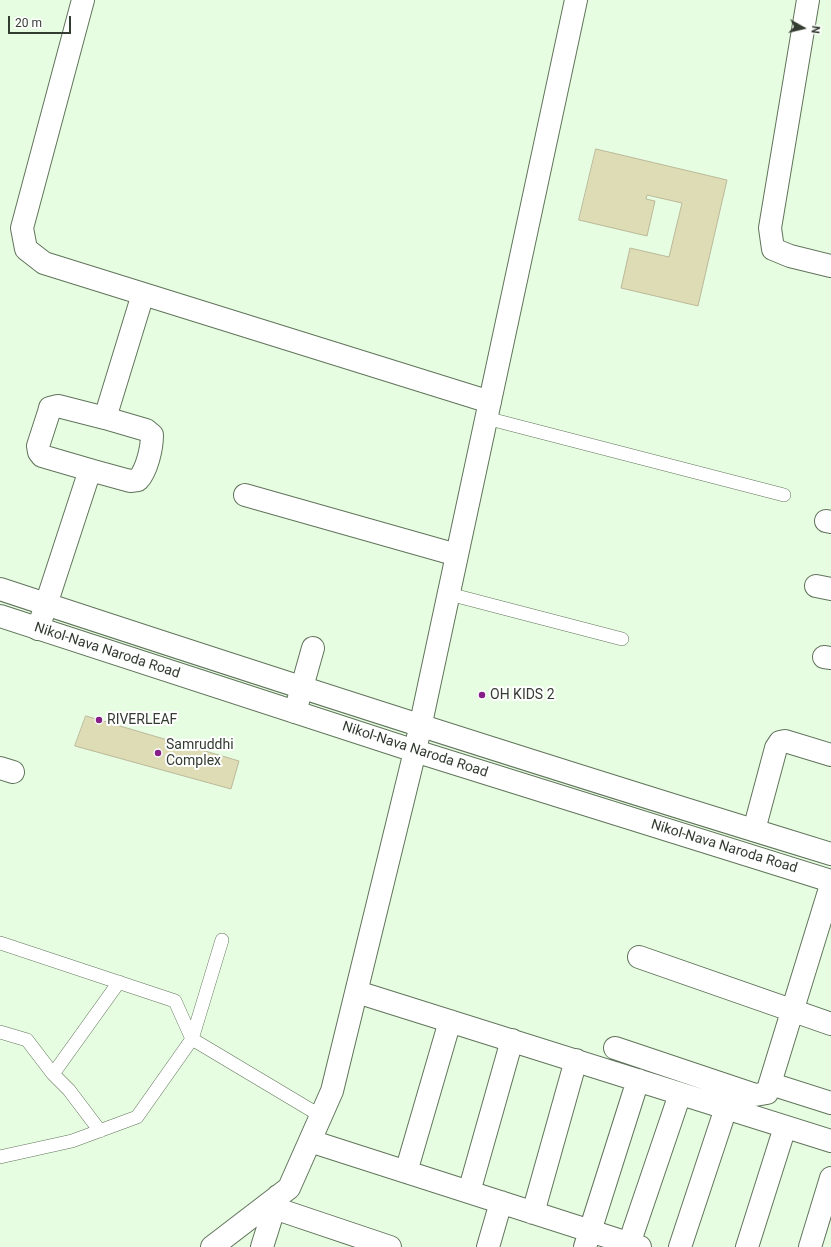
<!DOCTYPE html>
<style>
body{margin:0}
#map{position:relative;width:831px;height:1247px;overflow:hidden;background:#e7fde1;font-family:Roboto,sans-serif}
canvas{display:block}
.north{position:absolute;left:783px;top:8px;width:40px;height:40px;-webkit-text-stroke:3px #fff;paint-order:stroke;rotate:98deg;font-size:11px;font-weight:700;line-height:16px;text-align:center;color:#333c31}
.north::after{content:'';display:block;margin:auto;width:14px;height:18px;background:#333c31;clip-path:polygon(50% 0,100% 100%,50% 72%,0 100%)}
.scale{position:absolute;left:8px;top:16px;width:63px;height:18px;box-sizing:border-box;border:2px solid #333c31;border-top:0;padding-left:5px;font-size:12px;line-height:14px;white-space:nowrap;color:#333c31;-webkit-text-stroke:3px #fff;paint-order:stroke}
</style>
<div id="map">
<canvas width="831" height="1247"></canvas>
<div class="north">N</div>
<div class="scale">20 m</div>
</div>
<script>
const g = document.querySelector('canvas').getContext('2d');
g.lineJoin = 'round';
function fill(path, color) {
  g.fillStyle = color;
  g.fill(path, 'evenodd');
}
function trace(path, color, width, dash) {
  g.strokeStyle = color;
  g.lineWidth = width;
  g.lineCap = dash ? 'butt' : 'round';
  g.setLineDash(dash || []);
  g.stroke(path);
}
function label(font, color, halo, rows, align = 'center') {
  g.font = font + ' Roboto,sans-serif';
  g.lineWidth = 4;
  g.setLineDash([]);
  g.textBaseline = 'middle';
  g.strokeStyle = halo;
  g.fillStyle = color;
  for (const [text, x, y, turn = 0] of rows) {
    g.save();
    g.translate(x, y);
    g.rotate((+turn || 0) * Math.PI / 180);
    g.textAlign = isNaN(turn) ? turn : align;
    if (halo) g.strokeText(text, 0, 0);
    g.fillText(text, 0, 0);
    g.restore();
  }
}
const building = new Path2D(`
 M 596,149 L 727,180 L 698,306 L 621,288 L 630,248 L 669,257 L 682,203 L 647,195 L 646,199 L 655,201 L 647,236 L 579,220 Z
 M 86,716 L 239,761 L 231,789 L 75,746 Z`);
fill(building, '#dedcb5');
trace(building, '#bab999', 1);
const lane = new Path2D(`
 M 486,418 L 784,495
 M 449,594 L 622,639
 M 0,943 L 175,1001 L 192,1039 L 321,1116
 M 0,1032 L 27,1040 L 53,1074 L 69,1090 L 100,1131
 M 53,1074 L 119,982
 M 0,1157 L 72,1141 L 137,1117 L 192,1039 L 222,940`);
const street = new Path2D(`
 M 83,0 L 22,228 L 26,249 L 44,263 L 490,402
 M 808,0 L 770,228 L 773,249 L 790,256 L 831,266
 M 90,470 L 130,481 L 138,480 C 147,470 152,448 152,435 L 146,430 L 105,418
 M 245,495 L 457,555
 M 826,521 L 831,522
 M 816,586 L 831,589
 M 38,629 L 90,470 L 42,456 L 39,452 L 38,446 L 49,412 L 50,408 L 58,406 L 105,418 L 143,294
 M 824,657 L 831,658
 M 295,712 L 313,648
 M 0,768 L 13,772
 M 754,830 L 776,748 L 780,742 L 785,741 L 831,755
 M 639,957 L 831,1024
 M 357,992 L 831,1141
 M 615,1048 L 755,1095 L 767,1093 L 831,885
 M 771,1084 L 831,1103
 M 310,1141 L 640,1247
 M 406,1172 L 450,1021
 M 469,1192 L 512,1040
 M 274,1208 L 390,1247
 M 533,1213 L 576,1060
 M 629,1244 L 680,1094
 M 212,1247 L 289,1188 L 332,1091 L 415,751 L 576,0
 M 262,1247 L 278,1196
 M 488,1247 L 501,1202
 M 585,1247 L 638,1080
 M 680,1247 L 726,1108
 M 747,1247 L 785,1127
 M 810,1247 L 831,1178`);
const secondary = new Path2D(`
 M 0,589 C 276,680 553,769 831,854
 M 0,616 L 415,751 L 831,881`);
trace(lane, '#60745b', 14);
trace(street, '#60745b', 24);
trace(secondary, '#60745b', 24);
trace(lane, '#fff', 13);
trace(street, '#fff', 22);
trace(secondary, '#fff', 22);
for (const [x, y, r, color] of [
 [482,695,4,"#862088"],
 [99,720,4,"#862088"],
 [158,753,4,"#862088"]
]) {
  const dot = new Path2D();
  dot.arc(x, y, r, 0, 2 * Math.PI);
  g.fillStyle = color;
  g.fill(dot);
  trace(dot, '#fff', 1.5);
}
label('14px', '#333c31', '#fff', [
 ["Nikol-Nava Naroda Road",107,651,18],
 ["Nikol-Nava Naroda Road",415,750,18],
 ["Nikol-Nava Naroda Road",724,847,17]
]);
label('14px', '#333c31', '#fff', [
 ["OH KIDS 2",490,695],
 ["RIVERLEAF",107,720],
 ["Samruddhi",166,745],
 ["Complex",166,761]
], 'left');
</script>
